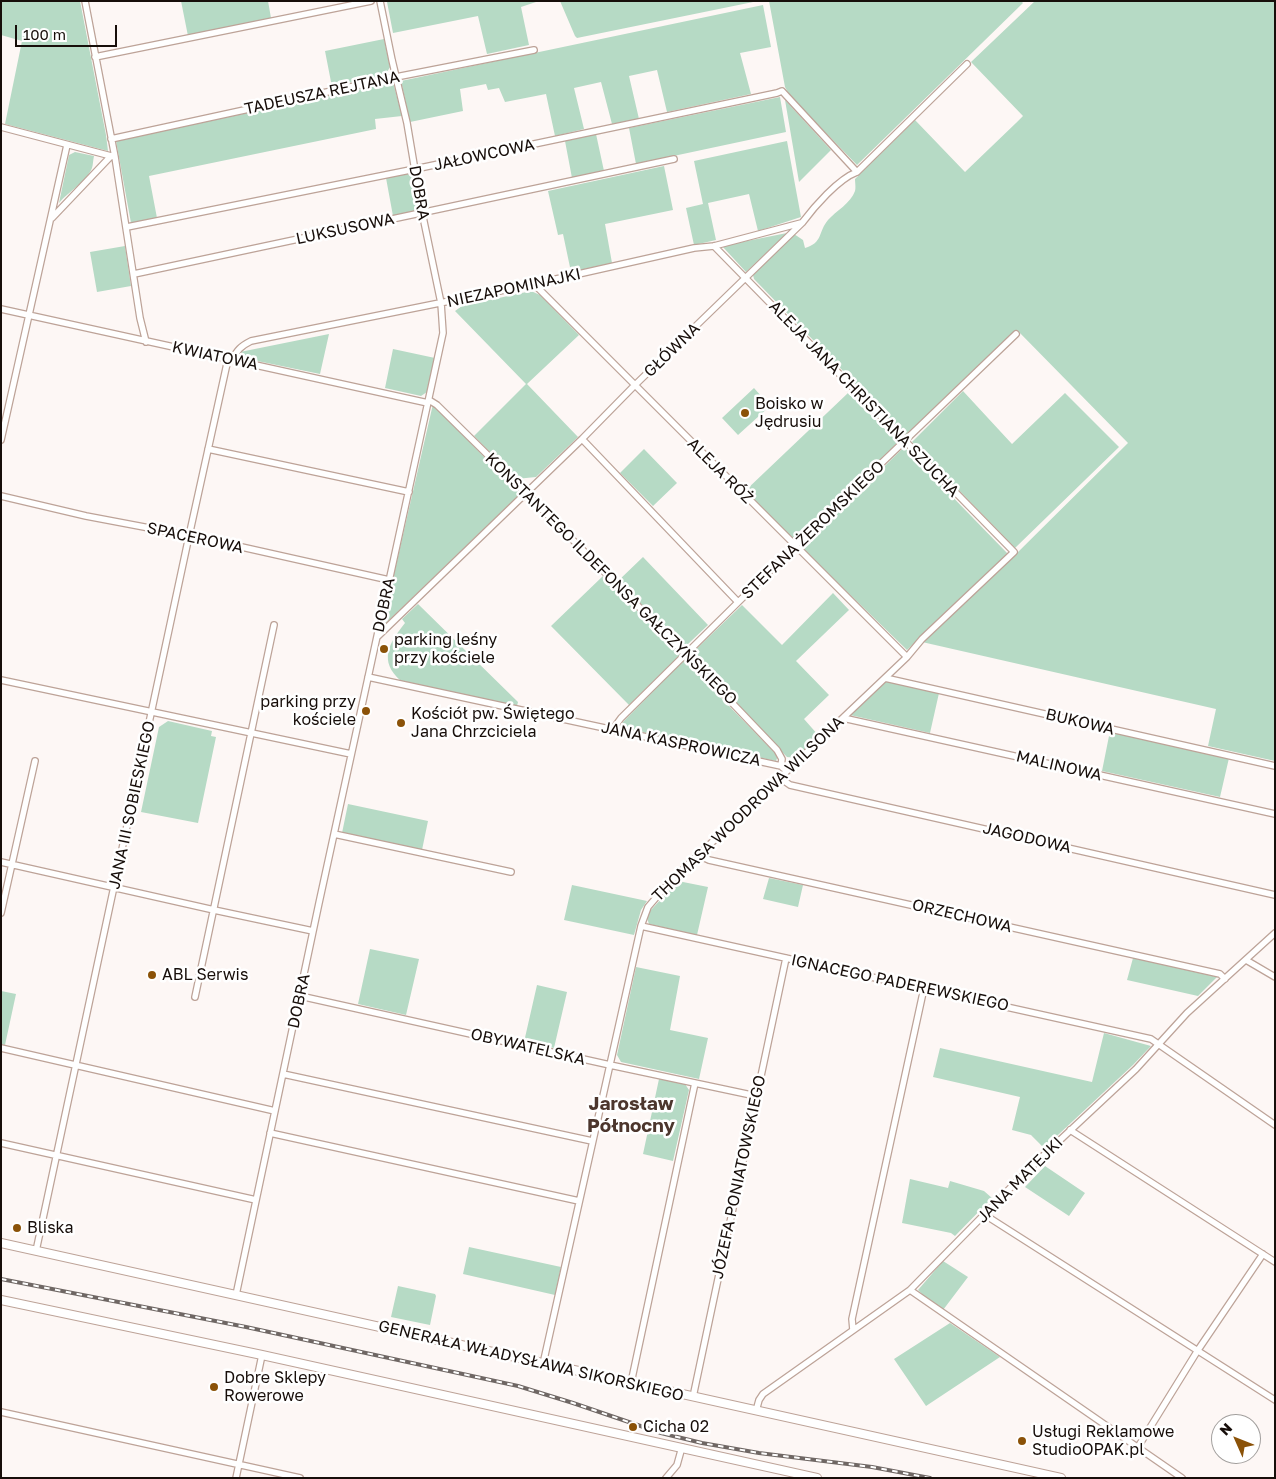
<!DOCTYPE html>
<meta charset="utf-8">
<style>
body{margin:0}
#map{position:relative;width:1276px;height:1479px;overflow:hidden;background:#fdf7f5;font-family:"Golos Text",sans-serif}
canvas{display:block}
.frame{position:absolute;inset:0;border:2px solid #170e0a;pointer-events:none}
.north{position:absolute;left:1211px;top:1414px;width:50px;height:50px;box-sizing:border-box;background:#fff;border:1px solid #a29f9d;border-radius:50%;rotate:314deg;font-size:14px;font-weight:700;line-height:20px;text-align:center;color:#170e0a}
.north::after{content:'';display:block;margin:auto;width:18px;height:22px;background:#8b5208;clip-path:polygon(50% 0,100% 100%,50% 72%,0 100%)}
.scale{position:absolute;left:15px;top:25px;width:102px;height:22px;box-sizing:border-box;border:2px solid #170e0a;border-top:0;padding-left:6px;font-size:15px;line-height:18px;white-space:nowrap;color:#170e0a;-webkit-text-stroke:4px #fff;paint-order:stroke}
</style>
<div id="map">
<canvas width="1276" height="1479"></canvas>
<div class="frame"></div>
<div class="north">N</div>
<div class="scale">100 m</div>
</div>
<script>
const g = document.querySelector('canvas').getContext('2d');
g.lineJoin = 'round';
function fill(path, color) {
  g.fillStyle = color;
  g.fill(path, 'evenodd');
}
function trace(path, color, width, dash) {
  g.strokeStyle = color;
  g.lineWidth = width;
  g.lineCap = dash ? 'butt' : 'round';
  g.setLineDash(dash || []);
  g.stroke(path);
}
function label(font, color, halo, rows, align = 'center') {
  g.font = font + ' "Golos Text",sans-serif';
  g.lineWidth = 5;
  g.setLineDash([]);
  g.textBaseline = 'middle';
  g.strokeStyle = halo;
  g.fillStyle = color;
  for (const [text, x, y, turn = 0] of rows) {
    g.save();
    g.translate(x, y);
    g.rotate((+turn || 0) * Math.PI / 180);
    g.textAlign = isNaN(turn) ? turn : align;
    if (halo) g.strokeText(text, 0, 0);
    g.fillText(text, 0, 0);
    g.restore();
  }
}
fill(new Path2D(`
 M 1,1 L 80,1 L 106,135 L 108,151 L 5,124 L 22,41 L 1,35 Z
 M 181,1 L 268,1 L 271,18 L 188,36 Z
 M 390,1 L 539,1 L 521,7 L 529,45 L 487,54 L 478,16 L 393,33 L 387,2 Z
 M 560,1 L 758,1 L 577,38 L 575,36 Z
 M 769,1 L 1021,1 L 1023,3 L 857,165 L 790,96 L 785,87 Z
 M 1035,1 L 1275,1 L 1275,761 L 1208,746 L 1216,709 L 922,642 L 1014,556 L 1128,443 L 1017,330 L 907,437 L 754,279 L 753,275 L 794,234 L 803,240 L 805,248 C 823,243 818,232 828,220 C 836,211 851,203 855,191 C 856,188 855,182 855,179 L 915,120 L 965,172 L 1016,123 L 1023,116 L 971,62 Z
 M 763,5 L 771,47 L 740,53 L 751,94 L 667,112 L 657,70 L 629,76 L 639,119 L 612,124 L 601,82 L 574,88 L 584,129 L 555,136 L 546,94 L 505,102 L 499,88 L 488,90 L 486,84 L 460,89 L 463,111 L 410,122 L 401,81 Z
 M 384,39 L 390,67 L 386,74 L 332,87 L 325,51 Z
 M 393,82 L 402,116 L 375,119 L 376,129 L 149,176 L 157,218 L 131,223 L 116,141 Z
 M 780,97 L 786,132 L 636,164 L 629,128 Z
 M 785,100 L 831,150 L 799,182 Z
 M 596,134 L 604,171 L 572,178 L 565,141 Z
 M 787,141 L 801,217 L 758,231 L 749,194 L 708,203 L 716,240 L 694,245 L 686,208 L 703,204 L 694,161 Z
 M 75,152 L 94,156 C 93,160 93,165 92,168 C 87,181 68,192 59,203 L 69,155 Z
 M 664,166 L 673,210 L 605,224 L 612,263 L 571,272 L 563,234 L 558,235 L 548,191 Z
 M 412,173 L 419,210 L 393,216 L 386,178 Z
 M 787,233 L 746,272 L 722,246 Z
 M 125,246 L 131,286 L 97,292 L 90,252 Z
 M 531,291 L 540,295 L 579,335 L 527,384 L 578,437 L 536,477 L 516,479 L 474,436 L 526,384 L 455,311 L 462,306 Z
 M 329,334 L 320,374 L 238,357 L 240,352 Z
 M 393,349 L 435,358 L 427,392 L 421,396 L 385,388 Z
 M 754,388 L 770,406 L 738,435 L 722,418 Z
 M 963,391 L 1012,444 L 1065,393 L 1119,447 L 1015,548 L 912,442 Z
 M 848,393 L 898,442 L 794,543 L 745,491 Z
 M 433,404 L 520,494 L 386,623 L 383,622 Z
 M 904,447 L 1008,554 L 907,650 L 802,548 Z
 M 644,449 L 677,483 L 653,506 L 620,473 Z
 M 643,557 L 708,625 L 688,644 L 680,644 L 618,581 Z
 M 603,576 L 680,655 L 629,705 L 551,626 Z
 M 833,593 L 849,610 L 796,661 L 829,695 L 804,719 L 819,736 L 797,758 L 787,757 L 691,659 L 691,654 L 742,605 L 782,645 Z
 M 418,604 L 518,702 L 517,706 L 401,681 C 378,661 389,643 405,623 L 402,619 Z
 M 684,660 L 778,756 L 776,761 L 618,727 Z
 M 884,681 L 939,693 L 930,733 L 850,715 Z
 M 168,721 L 212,731 L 211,736 L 216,737 L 198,823 L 141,812 L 159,727 Z
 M 1110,731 L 1229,758 L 1220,797 L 1102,771 Z
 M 348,804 L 428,821 L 422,850 L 342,833 Z
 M 769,878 L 803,885 L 798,907 L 763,899 Z
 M 678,881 L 708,887 L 697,935 L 649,924 L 647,918 L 649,912 Z
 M 572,885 L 647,901 L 641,910 L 634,935 L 564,920 Z
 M 370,949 L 419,959 L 406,1015 L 358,1004 Z
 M 1133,958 L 1217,977 L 1198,996 L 1127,980 Z
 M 636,967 L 680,976 L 670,1030 L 708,1038 L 699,1079 L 621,1062 L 617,1055 Z
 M 537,985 L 567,992 L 554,1048 L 524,1042 Z
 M 1,991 L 16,994 L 5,1045 L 1,1044 Z
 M 1104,1033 L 1151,1046 L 1133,1065 L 1044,1148 L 1031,1135 L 1012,1130 L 1020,1097 L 933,1077 L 940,1048 L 1092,1082 Z
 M 659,1079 L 685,1084 L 689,1090 L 673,1161 L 643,1154 Z
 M 1045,1166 L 1085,1193 L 1069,1216 L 1025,1187 Z
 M 910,1179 L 948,1188 L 950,1181 L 984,1191 L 992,1198 L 955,1236 L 951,1233 L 902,1223 Z
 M 469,1247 L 561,1267 L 555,1295 L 463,1274 Z
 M 943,1261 L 968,1277 L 943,1310 L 925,1297 L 918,1290 Z
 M 398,1286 L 435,1294 L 436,1296 L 430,1325 L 391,1317 Z
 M 950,1323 L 1000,1357 L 926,1406 L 894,1359 Z`), '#b6dac5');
const street = new Path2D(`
 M 85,1 L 115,157 L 140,318 L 146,342
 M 95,57 L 371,1
 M 1,127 L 115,157
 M 111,139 L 396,77 L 534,50
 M 52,218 L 111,156
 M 127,227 L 415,169 L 777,93 L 782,91 L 857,172
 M 134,274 L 674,159
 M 534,284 L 907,657
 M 1,309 L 428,403
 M 232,360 C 237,350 241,346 251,341 L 534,284 L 694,248 L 714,246 L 801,223
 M 429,400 L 437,405 C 552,518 666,633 777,750 L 782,759 L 781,766
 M 582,439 L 738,602
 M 1,440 L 67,145
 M 208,449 L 409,492
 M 1,496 L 86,516 L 197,537 L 389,580
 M 377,637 L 582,439 L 635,385 L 802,223 C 814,207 838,179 857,172 L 967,64
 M 368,677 L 781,766 L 783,768
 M 885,678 L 1275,766
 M 1,680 L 351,754
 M 843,718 L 1275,814
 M 613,729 L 621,718 L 795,546 L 1016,334
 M 780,778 L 790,785 L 1275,895
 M 334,834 L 511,872
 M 698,855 L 709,860 L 1220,974 L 1225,979
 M 1,862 L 214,910 L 313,931
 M 1,913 L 35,761
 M 641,926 L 1151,1039 L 1275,1125
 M 1246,960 L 1275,977
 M 300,996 L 610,1065 L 756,1096
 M 195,997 L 274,625
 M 1,1048 L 275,1111
 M 283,1074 L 592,1141
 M 1070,1130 L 1275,1262
 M 270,1133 L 579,1201
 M 1,1143 L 256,1200
 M 985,1215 L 1275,1400
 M 36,1251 L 189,536 L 228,359
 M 910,1290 L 1182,1478
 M 236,1295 L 319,903 L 443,333 L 441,303 L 422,212 L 407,123 L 392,60 L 380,1
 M 853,1330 L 852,1319 L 924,988
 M 543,1364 L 641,926 L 648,907 L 667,885 L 907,657 L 922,639 L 1014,552 L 714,246
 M 631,1383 L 695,1083
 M 693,1397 L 786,958
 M 756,1411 L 759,1400 L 763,1394 L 910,1290 L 1029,1169 L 1136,1069 L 1187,1013 L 1275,933
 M 1,1412 L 300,1478
 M 1138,1447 L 1198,1350 L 1263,1254
 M 236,1478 L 262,1355
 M 666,1478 L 677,1465 L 682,1447`);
const secondary = new Path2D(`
 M 1,1243 L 1061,1478
 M 1,1300 L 262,1355 L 817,1478`);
trace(street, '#bda398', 8);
trace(secondary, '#bda398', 10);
trace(street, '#fff', 5.5);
trace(secondary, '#fff', 8);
const rail = new Path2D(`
 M 1,1279 L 246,1327 L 518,1386 L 573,1403 L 661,1433 L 702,1443 L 759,1453 L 872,1467 L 930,1478`);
trace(rail, '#6f6764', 4);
trace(rail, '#fff', 2, [5.5]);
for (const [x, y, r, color] of [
 [745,413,5,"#8b5208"],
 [384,649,5,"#8b5208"],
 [366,711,5,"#8b5208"],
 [401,723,5,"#8b5208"],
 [152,975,5,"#8b5208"],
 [17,1228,5,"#8b5208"],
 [214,1387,5,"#8b5208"],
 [633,1427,5,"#8b5208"],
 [1022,1441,5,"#8b5208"]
]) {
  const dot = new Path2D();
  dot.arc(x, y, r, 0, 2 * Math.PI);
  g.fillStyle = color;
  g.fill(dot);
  trace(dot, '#fff', 2);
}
label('16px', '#170e0a', '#fff', [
 ["TADEUSZA REJTANA",322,93,-12],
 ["JAŁOWCOWA",484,155,-12],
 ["DOBRA",419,193,80],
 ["LUKSUSOWA",345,229,-12],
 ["NIEZAPOMINAJKI",514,288,-12],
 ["GŁÓWNA",672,350,-44],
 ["KWIATOWA",215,356,12],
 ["ALEJA JANA CHRISTIANA SZUCHA",864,399,46],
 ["ALEJA RÓŻ",720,471,45],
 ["STEFANA ŻEROMSKIEGO",813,530,-44],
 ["SPACEROWA",195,538,12],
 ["KONSTANTEGO ILDEFONSA GAŁCZYŃSKIEGO",611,579,45],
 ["DOBRA",384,605,-78],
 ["BUKOWA",1080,722,13],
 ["JANA KASPROWICZA",681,744,12],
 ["MALINOWA",1059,766,13],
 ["JANA III SOBIESKIEGO",132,805,-78],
 ["THOMASA WOODROWA WILSONA",748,809,-44],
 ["JAGODOWA",1027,838,13],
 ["ORZECHOWA",962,916,13],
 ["IGNACEGO PADEREWSKIEGO",900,983,12],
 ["DOBRA",299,1001,-78],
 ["OBYWATELSKA",528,1047,13],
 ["JÓZEFA PONIATOWSKIEGO",739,1177,-78],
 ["JANA MATEJKI",1020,1180,-45],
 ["GENERAŁA WŁADYSŁAWA SIKORSKIEGO",531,1361,13]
]);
label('16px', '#170e0a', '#fff', [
 ["Boisko w",755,404],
 ["Jędrusiu",755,422],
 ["parking leśny",394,640],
 ["przy kościele",394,658],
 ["parking przy",356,702,"right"],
 ["kościele",356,720,"right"],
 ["Kościół pw. Świętego",411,714],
 ["Jana Chrzciciela",411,732],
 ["ABL Serwis",162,975],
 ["Bliska",27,1228],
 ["Dobre Sklepy",224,1378],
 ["Rowerowe",224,1396],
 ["Cicha 02",643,1427],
 ["Usługi Reklamowe",1032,1432],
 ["StudioOPAK.pl",1032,1450]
], 'left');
label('bold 19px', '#4c362d', '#fff', [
 ["Jarosław",631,1104],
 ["Północny",631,1126]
]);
</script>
